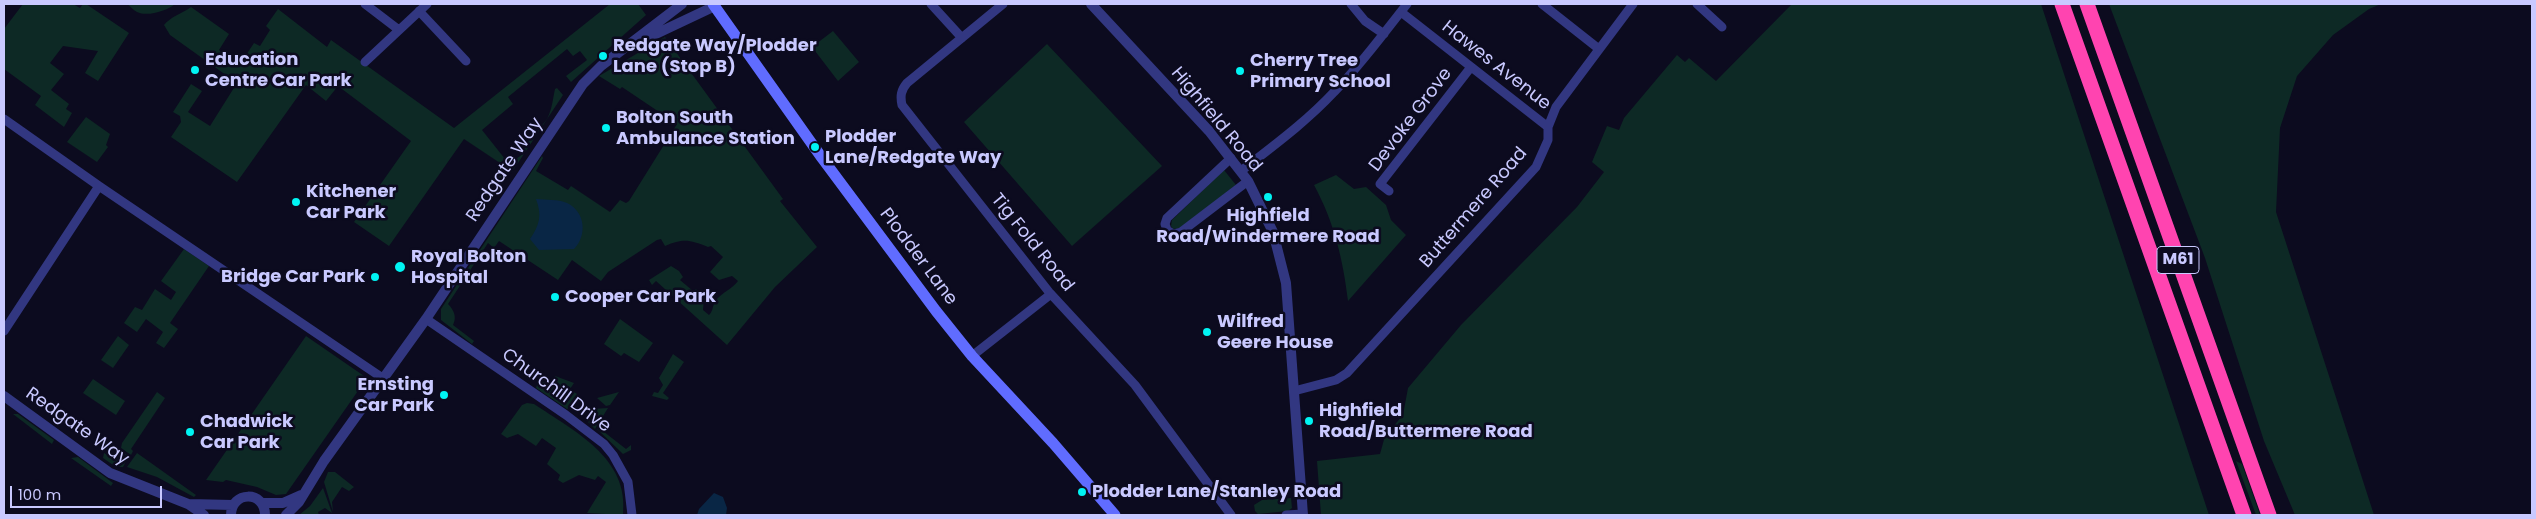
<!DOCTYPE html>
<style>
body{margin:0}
#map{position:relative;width:2536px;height:519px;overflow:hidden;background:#0c0b1f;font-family:Poppins,sans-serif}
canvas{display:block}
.frame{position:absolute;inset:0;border:5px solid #c9c9ff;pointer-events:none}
.scale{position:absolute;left:10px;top:486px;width:152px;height:22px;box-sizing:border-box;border:2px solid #c9c9ff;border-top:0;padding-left:6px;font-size:15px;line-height:18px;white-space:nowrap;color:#c9c9ff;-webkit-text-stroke:4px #0c0b1f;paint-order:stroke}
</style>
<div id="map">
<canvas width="2536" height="519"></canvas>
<div class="frame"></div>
<div class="scale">100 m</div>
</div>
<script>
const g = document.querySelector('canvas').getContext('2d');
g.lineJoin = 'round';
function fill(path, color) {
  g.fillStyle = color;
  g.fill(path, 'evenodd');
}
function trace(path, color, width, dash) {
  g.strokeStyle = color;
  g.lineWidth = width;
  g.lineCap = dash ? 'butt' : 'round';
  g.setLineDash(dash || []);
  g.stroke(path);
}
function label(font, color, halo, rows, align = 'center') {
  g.font = font + ' Poppins,sans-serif';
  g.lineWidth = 5;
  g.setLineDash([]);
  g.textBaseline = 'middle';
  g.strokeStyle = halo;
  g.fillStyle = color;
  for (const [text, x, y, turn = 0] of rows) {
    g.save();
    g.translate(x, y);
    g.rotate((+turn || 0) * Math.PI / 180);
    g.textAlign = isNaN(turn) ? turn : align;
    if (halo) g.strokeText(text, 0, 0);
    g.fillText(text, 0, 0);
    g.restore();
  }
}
fill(new Path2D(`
 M 23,4 L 73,4 L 80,8 L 83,4 L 86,4 L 129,33 L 98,81 L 85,73 L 98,51 L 63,46 L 50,63 L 64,74 L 51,90 L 69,104 L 66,109 L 72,113 L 64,127 L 35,105 L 41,96 L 4,69 L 4,29 Z
 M 127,4 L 175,4 C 167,11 147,17 137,12 C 133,10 130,6 127,4 Z
 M 610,4 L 638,4 L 646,15 L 571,82 L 566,76 L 587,60 L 580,51 L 573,56 L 567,49 L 508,97 L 513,104 L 482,130 L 509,164 L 523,154 L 520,149 C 525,145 546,122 548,117 C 552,109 553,98 555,89 L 557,88 L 563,95 L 512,172 L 498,179 L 506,167 L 464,139 L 389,246 L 354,222 L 411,141 L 338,86 L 326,101 L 306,85 L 237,182 L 171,137 L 181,122 L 180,116 L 173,112 L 191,84 L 202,91 L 188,112 L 210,126 L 237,83 L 170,35 L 164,25 C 170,17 183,13 191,7 L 229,34 L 219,50 L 240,64 L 254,43 L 260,46 L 270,30 L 266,26 L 278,9 L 327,47 L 331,40 L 454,128 Z
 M 1792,4 L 2041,4 L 2209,515 L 1321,515 L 1317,461 L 1380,454 L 1385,436 L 1403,415 L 1408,388 L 1461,325 L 1577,207 L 1604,172 L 1592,162 L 1607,126 L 1619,130 L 1624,118 L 1677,55 L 1685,62 L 1689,58 L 1716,81 Z
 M 2109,4 L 2381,4 L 2369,9 L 2333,35 L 2297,76 L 2280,128 L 2276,212 L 2374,515 L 2295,515 L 2264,441 L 2205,258 Z
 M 833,31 L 859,62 L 838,81 L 812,47 Z
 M 665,37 L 783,199 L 780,201 L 817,247 L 775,287 L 727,345 L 656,281 L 652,285 L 649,280 L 671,266 L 679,271 L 683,277 L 680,280 L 693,291 L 696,289 L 704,296 L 703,310 L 709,315 C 714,310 712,305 716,300 C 723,292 732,289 738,281 L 732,276 L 719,280 L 710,272 L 723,257 L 711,246 L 708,247 C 690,240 684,238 665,246 L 661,239 L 657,240 L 608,272 L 601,281 L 572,260 L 558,280 L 499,241 L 494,248 L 488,243 L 448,304 C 454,310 457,317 453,325 L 474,341 L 472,344 L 441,320 L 441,309 L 542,156 L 543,158 L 536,171 L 568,190 L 571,186 L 610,212 L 620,200 L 626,203 L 629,201 L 677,124 L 622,87 L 620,89 L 599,76 Z
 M 1047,44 L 1162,166 L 1072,246 L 964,122 Z
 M 86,117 L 110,134 L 106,145 L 108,147 L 97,162 L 67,142 Z
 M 1224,170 L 1236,185 L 1180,228 L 1173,229 L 1171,226 L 1172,220 Z
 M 1336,175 L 1354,189 L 1366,187 L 1386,205 L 1391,220 L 1406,235 L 1348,301 C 1343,259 1334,222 1314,185 Z
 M 184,249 L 209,266 L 170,323 L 178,329 L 164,348 L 156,343 L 163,332 L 146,319 L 137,332 L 124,323 L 135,307 L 142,310 L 155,289 L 171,300 L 176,292 L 161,281 Z
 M 620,319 L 653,343 L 639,362 L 624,353 L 621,356 L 604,344 Z
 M 118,336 L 129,345 L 113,368 L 101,360 Z
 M 306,336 L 367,378 L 286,494 L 276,495 L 257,487 L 226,480 L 223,482 L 206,480 Z
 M 673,354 L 684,362 L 663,393 L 669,398 L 667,400 L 652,396 L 654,392 L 658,393 L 663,385 L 659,378 Z
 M 555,376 L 574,383 L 570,389 L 584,399 L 567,409 L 536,388 L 538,381 L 550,383 Z
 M 93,379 L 125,401 L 116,415 L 83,393 Z
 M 157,392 L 165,398 L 131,449 L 133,451 L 131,455 L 121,448 L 122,443 Z
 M 619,392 L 610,405 L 606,406 L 597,398 Z
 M 527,403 L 534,404 C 574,431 630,458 623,515 L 587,513 L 606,482 L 598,476 L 595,480 L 579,475 L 563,483 L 558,480 L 560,475 L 547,464 L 556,448 L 542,438 L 536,446 L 518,434 L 507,438 L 501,434 L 522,405 Z
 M 608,408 L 595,429 L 588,422 L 587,416 L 593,409 Z
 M 13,414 L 18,414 L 54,440 L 52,444 Z
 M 599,428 L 626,449 L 631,445 L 631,450 L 623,454 L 597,429 Z
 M 123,452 L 129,456 L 123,467 L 116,467 L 103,458 L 104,453 L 116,460 Z
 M 137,453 L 196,495 L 194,497 L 157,477 L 127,467 Z
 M 78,457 L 113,483 L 111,486 L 71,458 Z
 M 2236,461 L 2242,464 L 2260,515 L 2256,515 Z
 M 328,472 L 335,472 L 354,487 L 349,491 L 342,487 L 332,502 L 333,512 L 324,482 Z
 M 323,488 L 332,513 L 325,508 L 318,512 L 319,515 L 299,515 L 310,506 Z
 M 1291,498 L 1292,508 L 1288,511 L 1258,514 L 1255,511 L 1254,505 L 1262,500 Z`), '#0d2925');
fill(new Path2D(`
 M 536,199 C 546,200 558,199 567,203 C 586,212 587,236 574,249 L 539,250 L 530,239 C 540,224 542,215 536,199 Z
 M 714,493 L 723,497 L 727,508 L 726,515 L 697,515 L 699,509 Z`), '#092645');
trace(new Path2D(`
 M 365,4 L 399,30
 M 931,4 L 962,38
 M 1003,4 L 907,83 C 901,90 900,96 902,105 L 1049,292 L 1135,385 L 1231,515
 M 1351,4 L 1365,21 L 1384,34
 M 1542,4 L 1599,49
 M 1697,4 L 1722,27
 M 419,11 L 466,61
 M 1401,12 L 1548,127
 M 365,62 L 427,4
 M 4,119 L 99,186 L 384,379
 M 1231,158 L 1167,218 L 1165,224 L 1167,230 L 1173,234 L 1181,232 L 1248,181
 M 1241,171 C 1273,146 1306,122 1334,92 C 1361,65 1383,34 1407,4
 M 1389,191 L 1380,184 L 1471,67
 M 426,319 L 566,415 L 604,444 L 613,455 L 628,482 L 632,515
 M 4,331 L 99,186
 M 972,356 L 1051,294
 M 1294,391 L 1336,380 L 1347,373 L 1536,167 L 1548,140 L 1548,127 L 1556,107 L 1633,4
 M 1286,515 L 1303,514`), '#323781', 9);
trace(new Path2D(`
 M 1091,4 L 1209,131 L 1248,181 L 1273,232 L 1286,283 L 1303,515
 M 643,40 L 715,6
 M 4,396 L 110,473 L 188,504 L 204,515
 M 262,503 L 283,503 L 301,495
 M 189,504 L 233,505
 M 231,515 C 231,491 265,490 265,515
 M 286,515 L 299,502 L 324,461 L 426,319 L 583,84 L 601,66 L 682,4`), '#323781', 10);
trace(new Path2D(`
 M 713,4 L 822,158 L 936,311 L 972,356 L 1053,443 L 1115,515`), '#606cff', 11);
trace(new Path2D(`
 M 2062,4 L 2244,515
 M 2087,4 L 2269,515`), '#ff44b0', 15);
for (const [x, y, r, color] of [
 [603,56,5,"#00f4f3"],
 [195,70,5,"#00f4f3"],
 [1240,71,5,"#00f4f3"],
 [606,128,5,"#00f4f3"],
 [815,147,5,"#00f4f3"],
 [1268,197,5,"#00f4f3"],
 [296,202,5,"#00f4f3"],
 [400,267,6,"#00f4f3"],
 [375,277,5,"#00f4f3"],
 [555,297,5,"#00f4f3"],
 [1207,332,5,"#00f4f3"],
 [444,395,5,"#00f4f3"],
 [1309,421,5,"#00f4f3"],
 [190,432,5,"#00f4f3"],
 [1082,492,5,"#00f4f3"]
]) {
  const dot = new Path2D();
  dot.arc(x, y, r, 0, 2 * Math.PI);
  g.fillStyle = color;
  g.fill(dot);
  trace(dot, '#0c0b1f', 2);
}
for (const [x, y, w] of [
 [2178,260,42]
]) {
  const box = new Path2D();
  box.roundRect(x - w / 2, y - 13.5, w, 27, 4);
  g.fillStyle = '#0c0b1f';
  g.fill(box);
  trace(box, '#c9c9ff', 1);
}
label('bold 16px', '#c9c9ff', null, [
 ["M61",2178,260]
]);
label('bold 18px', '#c9c9ff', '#0c0b1f', [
 ["Redgate Way/Plodder",613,46],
 ["Lane (Stop B)",613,67],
 ["Education",205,60],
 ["Centre Car Park",205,81],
 ["Cherry Tree",1250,61],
 ["Primary School",1250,82],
 ["Bolton South",616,118],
 ["Ambulance Station",616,139],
 ["Plodder",825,137],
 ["Lane/Redgate Way",825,158],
 ["Kitchener",306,192],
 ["Car Park",306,213],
 ["Highfield",1268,216,"center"],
 ["Road/Windermere Road",1268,237,"center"],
 ["Royal Bolton",411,257],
 ["Hospital",411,278],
 ["Bridge Car Park",365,277,"right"],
 ["Cooper Car Park",565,297],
 ["Wilfred",1217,322],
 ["Geere House",1217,343],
 ["Ernsting",434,385,"right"],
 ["Car Park",434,406,"right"],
 ["Highfield",1319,411],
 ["Road/Buttermere Road",1319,432],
 ["Chadwick",200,422],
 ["Car Park",200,443],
 ["Plodder Lane/Stanley Road",1092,492]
], 'left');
label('18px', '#c9c9ff', '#0c0b1f', [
 ["Hawes Avenue",1496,66,38],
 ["Highfield Road",1216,120,50],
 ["Devoke Grove",1411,120,-53],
 ["Redgate Way",505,170,-56],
 ["Buttermere Road",1474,208,-49],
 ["Tig Fold Road",1032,243,51],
 ["Plodder Lane",918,257,53],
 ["Churchill Drive",556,391,36],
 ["Redgate Way",77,427,35]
]);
</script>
